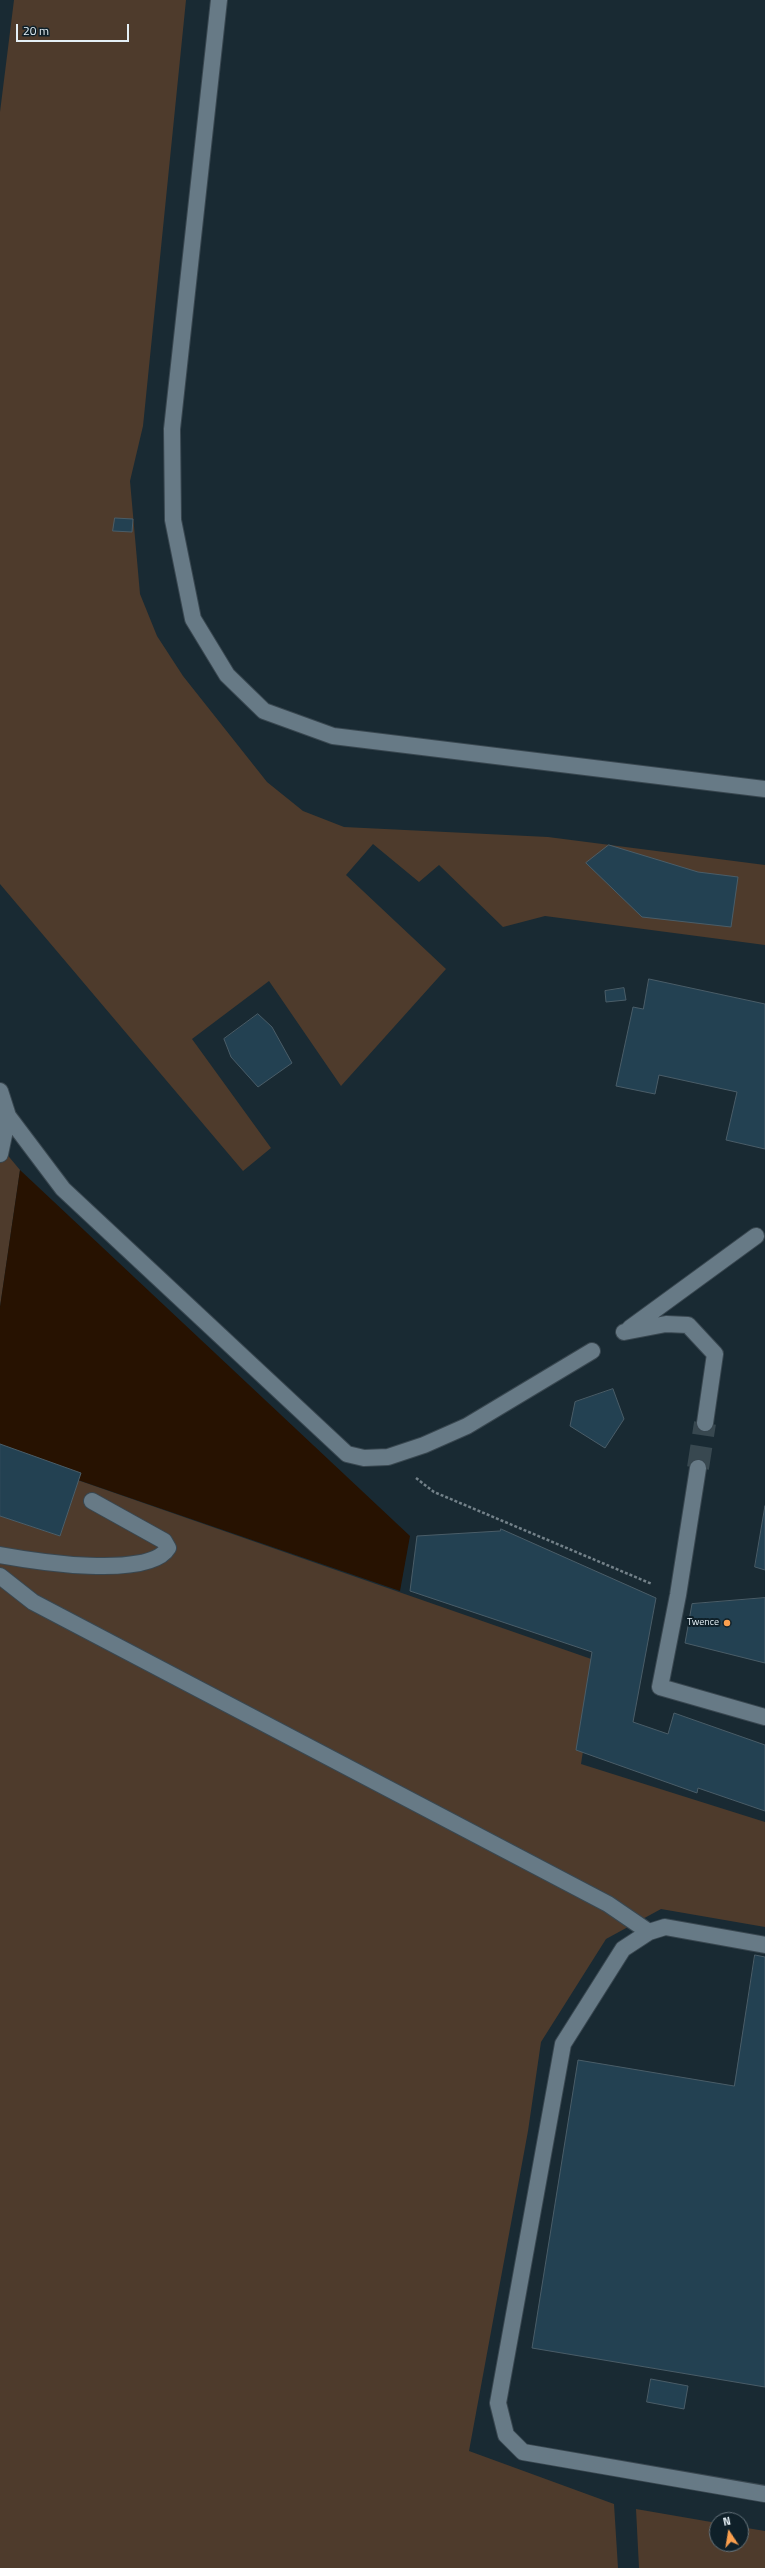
<!DOCTYPE html>
<style>
body{margin:0}
#map{position:relative;width:765px;height:2568px;overflow:hidden;background:#192a33;font-family:"Titillium Web",sans-serif}
canvas{display:block}
.north{position:absolute;left:709px;top:2512px;width:40px;height:40px;box-sizing:border-box;background:#0f2029;border:1px solid #65737b;border-radius:50%;rotate:348deg;font-size:11px;font-weight:700;line-height:16px;text-align:center;color:#e5f0f6}
.north::after{content:'';display:block;margin:auto;width:14px;height:18px;background:#fa9f4e;clip-path:polygon(50% 0,100% 100%,50% 72%,0 100%)}
.scale{position:absolute;left:16px;top:24px;width:113px;height:18px;box-sizing:border-box;border:2px solid #e5f0f6;border-top:0;padding-left:5px;font-size:12px;line-height:14px;white-space:nowrap;color:#e5f0f6;-webkit-text-stroke:3px #0f2029;paint-order:stroke}
</style>
<div id="map">
<canvas width="765" height="2568"></canvas>
<div class="north">N</div>
<div class="scale">20 m</div>
</div>
<script>
const g = document.querySelector('canvas').getContext('2d');
g.lineJoin = 'round';
function fill(path, color) {
  g.fillStyle = color;
  g.fill(path, 'evenodd');
}
function trace(path, color, width, dash) {
  g.strokeStyle = color;
  g.lineWidth = width;
  g.lineCap = dash ? 'butt' : 'round';
  g.setLineDash(dash || []);
  g.stroke(path);
}
function label(font, color, halo, rows, align = 'center') {
  g.font = font + ' "Titillium Web",sans-serif';
  g.lineWidth = 4;
  g.setLineDash([]);
  g.textBaseline = 'middle';
  g.strokeStyle = halo;
  g.fillStyle = color;
  for (const [text, x, y, turn = 0] of rows) {
    g.save();
    g.translate(x, y);
    g.rotate((+turn || 0) * Math.PI / 180);
    g.textAlign = isNaN(turn) ? turn : align;
    if (halo) g.strokeText(text, 0, 0);
    g.fillText(text, 0, 0);
    g.restore();
  }
}
fill(new Path2D(`
 M 14,0 L 186,0 L 143,426 L 130,481 L 140,594 L 157,636 L 183,676 L 267,782 L 303,811 L 344,827 L 548,837 L 765,865 L 765,945 L 545,916 L 503,927 L 439,865 L 419,882 L 373,844 L 346,875 L 446,969 L 341,1086 L 269,981 L 192,1039 L 271,1148 L 243,1171 L 0,884 L 0,112 Z
 M 0,1146 L 20,1170 L 0,1307 Z
 M 0,1453 L 597,1661 L 581,1764 L 765,1822 L 765,1927 L 661,1909 L 606,1939 L 541,2042 L 528,2131 L 469,2451 L 614,2504 L 618,2568 L 0,2568 Z
 M 636,2509 L 717,2523 L 717,2544 L 741,2544 L 741,2527 L 765,2531 L 765,2568 L 639,2568 Z`), '#4e3b2c');
fill(new Path2D(`
 M 20,1170 L 410,1536 L 400,1591 L 0,1453 L 0,1307 Z`), '#271201');
const building = new Path2D(`
 M 115,518 L 133,519 L 132,532 L 113,531 Z
 M 609,845 L 698,872 L 738,877 L 731,927 L 642,917 L 586,863 Z
 M 649,979 L 765,1004 L 765,1149 L 726,1140 L 737,1092 L 659,1075 L 655,1094 L 616,1086 L 633,1007 L 643,1009 Z
 M 624,988 L 626,1000 L 606,1002 L 605,991 Z
 M 258,1014 L 272,1027 L 292,1063 L 258,1087 L 231,1057 L 224,1039 Z
 M 613,1389 L 624,1419 L 605,1448 L 570,1426 L 575,1402 Z
 M 0,1444 L 81,1473 L 60,1536 L 0,1516 Z
 M 765,1506 L 765,1570 L 755,1567 Z
 M 501,1529 L 656,1598 L 633,1722 L 668,1734 L 674,1713 L 765,1745 L 765,1811 L 698,1788 L 697,1793 L 576,1750 L 592,1652 L 410,1591 L 417,1536 L 500,1531 Z
 M 765,1598 L 765,1663 L 685,1643 L 692,1604 Z
 M 755,1955 L 765,1957 L 765,2387 L 532,2348 L 578,2060 L 734,2086 Z
 M 651,2379 L 688,2386 L 684,2409 L 647,2402 Z`);
fill(building, '#234152');
trace(building, '#4a5d68', 1);
trace(new Path2D(`
 M 698,1468 L 705,1423`), '#384850', 22, [22, 11]);
const lane = new Path2D(`
 M 219,0 L 172,429 L 173,520 L 193,619 L 227,675 L 264,711 L 333,736 L 765,789
 M 0,1091 L 8,1116 L 63,1189 L 347,1454 L 364,1458 L 388,1457 L 424,1445 L 467,1426 L 592,1351
 M 0,1154 L 8,1116
 M 630,1328 L 756,1236
 M 624,1332 L 666,1324 L 688,1325 L 715,1354 L 705,1423
 M 698,1468 L 678,1595 L 660,1687 L 765,1717
 M 0,1555 C 33,1561 149,1580 168,1548 L 164,1541 L 92,1501
 M 0,1576 L 33,1602 L 608,1904 L 649,1932
 M 765,1945 L 665,1927 L 649,1932 L 623,1949 L 563,2044 L 498,2403 L 506,2435 L 523,2452 L 765,2494`);
trace(lane, '#394750', 18);
trace(new Path2D(`
 M 416,1478 L 434,1492 L 652,1584`), '#738189', 2.5, [3, 2]);
trace(lane, '#677a86', 16);
for (const [x, y, r, color] of [
 [727,1623,4,"#fa9f4e"]
]) {
  const dot = new Path2D();
  dot.arc(x, y, r, 0, 2 * Math.PI);
  g.fillStyle = color;
  g.fill(dot);
  trace(dot, '#0f2029', 1.5);
}
label('10px', '#e5f0f6', '#0f2029', [
 ["Twence",719,1623]
], 'right');
</script>
